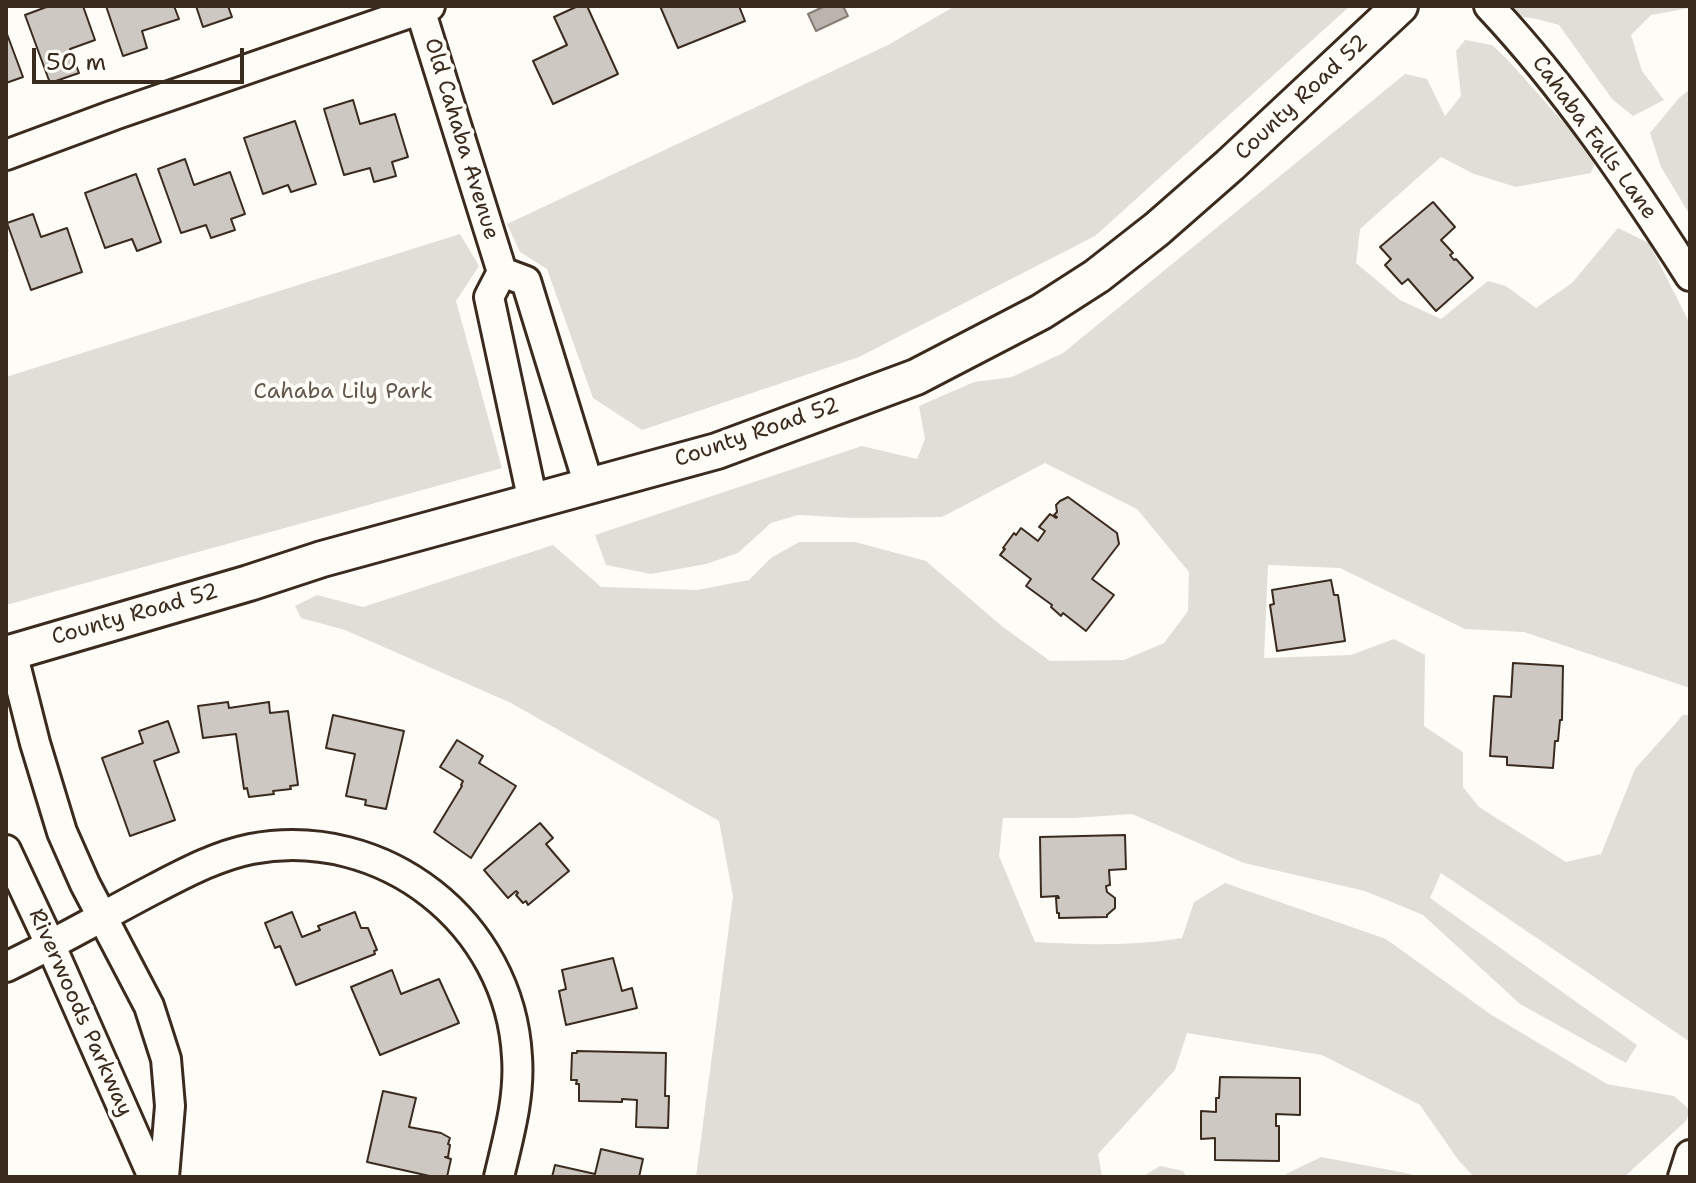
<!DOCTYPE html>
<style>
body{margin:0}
#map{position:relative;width:1696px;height:1183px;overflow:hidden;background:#fdfcf7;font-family:"Shantell Sans",sans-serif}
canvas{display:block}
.frame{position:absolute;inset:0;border:8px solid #3b2a1e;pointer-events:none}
.scale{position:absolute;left:32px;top:48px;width:212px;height:36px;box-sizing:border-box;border:4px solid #3b2a1e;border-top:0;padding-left:10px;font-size:24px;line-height:28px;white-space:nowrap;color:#3b2a1e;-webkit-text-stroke:6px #fdfcf7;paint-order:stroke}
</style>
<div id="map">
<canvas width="1696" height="1183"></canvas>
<div class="frame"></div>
<div class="scale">50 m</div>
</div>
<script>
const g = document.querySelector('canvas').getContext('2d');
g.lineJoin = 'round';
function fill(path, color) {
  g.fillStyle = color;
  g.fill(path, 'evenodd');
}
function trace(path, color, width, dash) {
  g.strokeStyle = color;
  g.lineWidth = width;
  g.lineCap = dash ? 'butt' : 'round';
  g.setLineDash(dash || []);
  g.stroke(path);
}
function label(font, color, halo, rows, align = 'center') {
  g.font = font + ' "Shantell Sans",sans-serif';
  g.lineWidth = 8;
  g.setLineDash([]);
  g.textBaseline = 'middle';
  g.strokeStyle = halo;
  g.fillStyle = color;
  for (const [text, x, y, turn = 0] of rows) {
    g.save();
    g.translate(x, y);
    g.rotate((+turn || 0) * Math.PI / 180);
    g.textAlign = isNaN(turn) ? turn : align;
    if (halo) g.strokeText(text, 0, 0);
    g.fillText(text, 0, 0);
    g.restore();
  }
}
fill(new Path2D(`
 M 955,6 L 1350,6 L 1095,236 L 859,357 L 642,430 L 593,398 L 547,269 L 520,252 L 507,224 L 888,45 Z
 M 1509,6 L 1690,6 L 1690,8 L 1651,15 L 1631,35 L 1642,71 L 1664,100 L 1633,116 L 1612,99 L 1559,25 L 1537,19 L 1516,16 Z
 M 1465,40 L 1492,45 L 1507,59 L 1596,159 L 1591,173 L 1516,187 L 1474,174 L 1441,157 L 1360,229 L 1356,263 L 1400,300 L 1441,319 L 1488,281 L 1506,286 L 1536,308 L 1572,283 L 1618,228 L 1649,243 L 1690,324 L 1690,688 L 1524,632 L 1465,629 L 1340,568 L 1268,565 L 1264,658 L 1351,655 L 1394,639 L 1425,655 L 1424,726 L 1463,752 L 1463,787 L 1479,807 L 1566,862 L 1601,854 L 1635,769 L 1683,715 L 1690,715 L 1690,1042 L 1441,873 L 1430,898 L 1637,1045 L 1626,1063 L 1520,1004 L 1423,915 L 1365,891 L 1244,863 L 1132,814 L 1074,818 L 1003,818 L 999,856 L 1035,942 C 1085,945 1133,946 1182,938 L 1194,902 L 1225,883 L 1386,939 L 1490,1014 L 1607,1084 L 1674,1096 L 1690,1110 L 1686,1121 L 1624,1177 L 1474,1177 L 1459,1161 L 1420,1105 L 1322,1055 L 1187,1033 L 1175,1070 L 1098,1154 L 1102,1177 L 696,1177 L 733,896 L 719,821 L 511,703 L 345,630 L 301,618 L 295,606 L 317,595 L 363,607 L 553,545 L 601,587 L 697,590 L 749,580 L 771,558 L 799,542 L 855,542 L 926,561 L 1003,627 L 1050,661 L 1124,660 L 1164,643 L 1188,611 L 1189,572 L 1137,509 L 1045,463 L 942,517 L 854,518 L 798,515 L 771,523 L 738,553 L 706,564 L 651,574 L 606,565 L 595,535 L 862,446 L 917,459 L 925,439 L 919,406 L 974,382 L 1012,377 L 1063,353 L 1405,74 L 1427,79 L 1445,116 L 1461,96 L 1456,51 Z
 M 1689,90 L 1690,90 L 1690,215 L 1661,167 L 1650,133 L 1679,98 Z
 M 460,234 L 479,266 L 456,301 L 502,468 L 6,605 L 6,377 Z
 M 1321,1157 L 1411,1174 L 1415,1177 L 1286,1177 L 1286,1174 Z
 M 1160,1166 L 1183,1171 L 1187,1177 L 1142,1177 Z`), '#e1ded7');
const water = new Path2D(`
 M 825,6 L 843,6 L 848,16 L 816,31 L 808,14 Z`);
fill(water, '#bbb4ad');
trace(water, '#887d74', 2);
const building = new Path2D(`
 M 49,6 L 83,6 L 95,40 L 70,49 L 79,73 L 50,83 L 25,15 Z
 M 106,6 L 174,6 L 179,19 L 142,31 L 147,48 L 123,56 Z
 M 196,6 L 228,6 L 232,17 L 203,27 Z
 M 578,6 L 587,6 L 618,74 L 553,104 L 533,61 L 567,45 L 554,17 Z
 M 660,6 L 739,6 L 745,21 L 678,48 Z
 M 7,34 L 23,77 L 6,83 L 6,35 Z
 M 353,100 L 360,124 L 395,114 L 408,157 L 392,162 L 396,176 L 374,182 L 370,168 L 344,175 L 324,109 Z
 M 295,121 L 316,184 L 291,192 L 288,185 L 263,194 L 244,138 Z
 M 185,159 L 194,185 L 230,172 L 245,214 L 231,219 L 235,230 L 211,238 L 206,225 L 181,233 L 158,169 Z
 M 136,174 L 161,242 L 137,251 L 132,239 L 105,248 L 85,193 Z
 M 1433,202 L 1455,227 L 1441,240 L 1453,253 L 1450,255 L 1454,260 L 1456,259 L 1473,278 L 1436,311 L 1408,279 L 1402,284 L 1385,265 L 1391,259 L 1380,247 Z
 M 33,214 L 41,237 L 67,228 L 82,272 L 31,290 L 7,223 Z
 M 1068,497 L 1117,533 L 1119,544 L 1092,579 L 1114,595 L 1086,631 L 1063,613 L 1061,616 L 1051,607 L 1052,605 L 1026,586 L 1031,579 L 1000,555 L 1005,549 L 1003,548 L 1014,533 L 1016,535 L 1021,528 L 1038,541 L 1045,531 L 1039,527 L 1050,514 L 1056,518 L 1057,517 L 1054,515 L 1057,512 L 1056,505 L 1060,501 Z
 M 1331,580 L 1334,595 L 1338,595 L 1345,641 L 1277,651 L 1270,605 L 1274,604 L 1272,590 Z
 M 1513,663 L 1563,666 L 1562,720 L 1560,720 L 1558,741 L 1555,741 L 1553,768 L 1507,765 L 1507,757 L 1490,756 L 1494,696 L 1511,697 Z
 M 228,702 L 229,708 L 269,702 L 270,713 L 288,711 L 298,785 L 290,786 L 291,789 L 273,791 L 274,794 L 249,797 L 247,788 L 244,789 L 236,734 L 203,738 L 198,706 Z
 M 333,715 L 404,731 L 386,809 L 365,805 L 366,800 L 346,796 L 355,754 L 326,748 Z
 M 168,721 L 179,752 L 154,761 L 175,820 L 130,836 L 102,758 L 143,743 L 139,731 Z
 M 457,740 L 483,756 L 479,763 L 516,786 L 471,858 L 434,832 L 462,786 L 461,785 L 463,781 L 440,767 Z
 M 540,823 L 553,838 L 546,844 L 569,871 L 528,905 L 526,901 L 523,903 L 516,895 L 518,893 L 516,891 L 508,898 L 484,870 Z
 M 1125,835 L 1126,869 L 1109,870 L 1110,885 L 1106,886 L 1107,892 L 1115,898 L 1115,908 L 1107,915 L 1107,917 L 1059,918 L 1059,913 L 1057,913 L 1056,898 L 1059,898 L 1058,896 L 1041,897 L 1040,837 Z
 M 292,912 L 302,937 L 320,930 L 318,926 L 355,912 L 361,928 L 368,928 L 377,950 L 374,951 L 375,954 L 296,985 L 280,946 L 275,948 L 265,923 Z
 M 613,958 L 622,991 L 632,988 L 637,1008 L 566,1025 L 559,991 L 566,989 L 562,970 Z
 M 392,970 L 401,994 L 439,979 L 459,1023 L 380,1055 L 351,987 Z
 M 577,1051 L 666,1053 L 665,1096 L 669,1096 L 668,1128 L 636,1127 L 637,1100 L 622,1099 L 622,1102 L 579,1101 L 579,1084 L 576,1084 L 577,1080 L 571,1080 L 572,1053 L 577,1053 Z
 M 1220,1077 L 1300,1078 L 1300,1115 L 1276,1114 L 1276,1126 L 1279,1126 L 1279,1161 L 1215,1160 L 1215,1138 L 1201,1139 L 1201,1111 L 1216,1112 L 1216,1098 L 1219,1098 Z
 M 383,1091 L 416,1098 L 409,1127 L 441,1133 L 450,1138 L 448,1144 L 450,1145 L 448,1157 L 445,1157 L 451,1159 L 447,1177 L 434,1177 L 367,1162 Z
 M 601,1149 L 643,1159 L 639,1177 L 552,1177 L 555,1165 L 595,1174 Z`);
fill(building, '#cdc8c2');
trace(building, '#3b2a1e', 2);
const minor = new Path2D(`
 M 419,6 L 502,272 L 489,297 L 533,502
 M 1489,6 C 1566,88 1629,181 1690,276
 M 6,155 L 114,115 L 430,6
 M 502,272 L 526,281 L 589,486
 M 12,652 L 35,743 L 62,832 L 85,884 L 149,1006 L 166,1059 L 170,1106 L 164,1177
 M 6,850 L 51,946 L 153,1177
 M 6,967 C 57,943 106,914 156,888 C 187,872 217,856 251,849 C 384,824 510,923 517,1057 C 520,1098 508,1138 499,1177
 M 1683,1177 L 1690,1155`);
const major = new Path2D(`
 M 6,654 L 249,583 L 322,559 L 717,451 L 916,377 L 1041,312 L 1097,276 L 1157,229 L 1230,165 L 1400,6`);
trace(minor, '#3b2a1e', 34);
trace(major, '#3b2a1e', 40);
trace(minor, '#fdfcf7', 28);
trace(major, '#fdfcf7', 34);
label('22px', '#3b2a1e', '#fdfcf7', [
 ["County Road 52",1302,98,-43],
 ["Cahaba Falls Lane",1594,138,54],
 ["Old Cahaba Avenue",461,139,73],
 ["County Road 52",757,433,-19],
 ["County Road 52",135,615,-16],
 ["Riverwoods Parkway",80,1013,66]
]);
label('22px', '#64574c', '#fdfcf7', [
 ["Cahaba Lily Park",343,392]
]);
</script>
